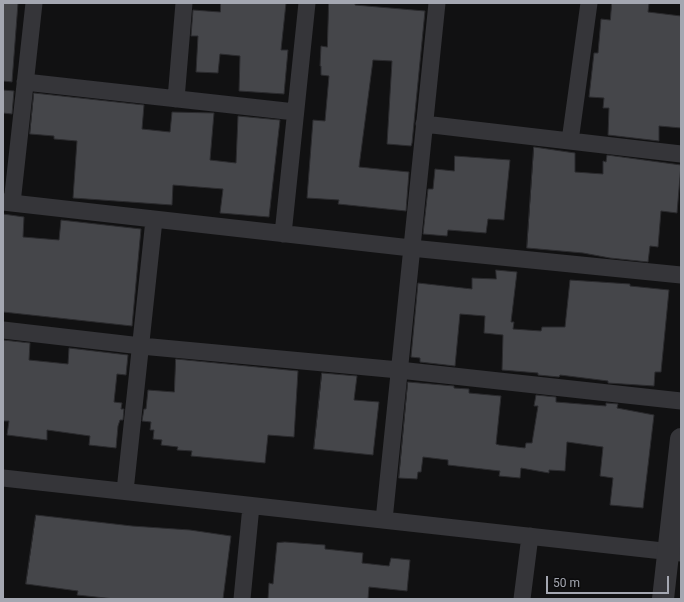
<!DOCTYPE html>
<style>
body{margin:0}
#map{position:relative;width:684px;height:602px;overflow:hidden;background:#111112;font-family:Roboto,sans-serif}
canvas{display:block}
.frame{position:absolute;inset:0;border:4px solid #a4a7b1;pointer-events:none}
.scale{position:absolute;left:546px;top:576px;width:123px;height:18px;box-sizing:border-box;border:2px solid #a4a7b1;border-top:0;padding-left:5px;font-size:12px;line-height:14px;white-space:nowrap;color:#a4a7b1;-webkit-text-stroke:3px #0c0c0d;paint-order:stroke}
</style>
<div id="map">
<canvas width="684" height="602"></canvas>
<div class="frame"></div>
<div class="scale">50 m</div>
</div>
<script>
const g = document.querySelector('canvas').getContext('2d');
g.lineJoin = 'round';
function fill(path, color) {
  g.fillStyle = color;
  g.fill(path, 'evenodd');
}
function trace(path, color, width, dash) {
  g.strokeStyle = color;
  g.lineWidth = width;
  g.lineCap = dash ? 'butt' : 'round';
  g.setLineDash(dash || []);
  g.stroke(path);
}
const building = new Path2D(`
 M 3,3 L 18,3 L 12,82 L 3,81 Z
 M 221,3 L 286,3 L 281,50 L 288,50 L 284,94 L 239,91 L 240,56 L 220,54 L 218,73 L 196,72 L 198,36 L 191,36 L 193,10 L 220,12 Z
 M 329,3 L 355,3 L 355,5 L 425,11 L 412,143 L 411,146 L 387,144 L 392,61 L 373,60 L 359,167 L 409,172 L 406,211 L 338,204 L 339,200 L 307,198 L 313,120 L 325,121 L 329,76 L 321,75 L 321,66 L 320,66 L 321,46 L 327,47 Z
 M 612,3 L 649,3 L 648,12 L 681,16 L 681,128 L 659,126 L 659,141 L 608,135 L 609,108 L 603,108 L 604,98 L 589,97 L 594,53 L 598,53 L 601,19 L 610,20 Z
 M 3,90 L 14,91 L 12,114 L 3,113 Z
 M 34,93 L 144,105 L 142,129 L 170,132 L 172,112 L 214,113 L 210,160 L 236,163 L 238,116 L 280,120 L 269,217 L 220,213 L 223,189 L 173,185 L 172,205 L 73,198 L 77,141 L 54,139 L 54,136 L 30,134 Z
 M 534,147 L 575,153 L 575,172 L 603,174 L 603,161 L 606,162 L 607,155 L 681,165 L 677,213 L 661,211 L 658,247 L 650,246 L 648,262 L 610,258 L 583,253 L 527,248 Z
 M 455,156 L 510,160 L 504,220 L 488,219 L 486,233 L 448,230 L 447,236 L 423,234 L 428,189 L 433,189 L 435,169 L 454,171 Z
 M 3,214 L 24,217 L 23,237 L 59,240 L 61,220 L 141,229 L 132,326 L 3,312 Z
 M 496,270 L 517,272 L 511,322 L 514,322 L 513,329 L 541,331 L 542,327 L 565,327 L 570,280 L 630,284 L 630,286 L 669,290 L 661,372 L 655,372 L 654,386 L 608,383 L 608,381 L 560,375 L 559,377 L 538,375 L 538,373 L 502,370 L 503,335 L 484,333 L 485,316 L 460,314 L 455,366 L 420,362 L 420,358 L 411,357 L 418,283 L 472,289 L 472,278 L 496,279 Z
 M 3,340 L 30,343 L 29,360 L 68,364 L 69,348 L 128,355 L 126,375 L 117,374 L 114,402 L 122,403 L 121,409 L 124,409 L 123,420 L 120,420 L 118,426 L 116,448 L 89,445 L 90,436 L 47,430 L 47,440 L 7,435 L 9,421 L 3,421 Z
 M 176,359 L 298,371 L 294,437 L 268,435 L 265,463 L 191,456 L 192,451 L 177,450 L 178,447 L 161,445 L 162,440 L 153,439 L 154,430 L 150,430 L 151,422 L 142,421 L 144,409 L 146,409 L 148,390 L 174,392 Z
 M 322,373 L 357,376 L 354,400 L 379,402 L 373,455 L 314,449 Z
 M 408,382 L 454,386 L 454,388 L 469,389 L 469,393 L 501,396 L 496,444 L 499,445 L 525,448 L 526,443 L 532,443 L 538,406 L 534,406 L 536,395 L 556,397 L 556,402 L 606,406 L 606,403 L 618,404 L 617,408 L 654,415 L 643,508 L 610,505 L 613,478 L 600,476 L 603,447 L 567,442 L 565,471 L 549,470 L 549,473 L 521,468 L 520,478 L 499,476 L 500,471 L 448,465 L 448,460 L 423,457 L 421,472 L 418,472 L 417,479 L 399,478 Z
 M 36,515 L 132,526 L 190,530 L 231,536 L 223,599 L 115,599 L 77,595 L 78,591 L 26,584 Z
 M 285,542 L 325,545 L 325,549 L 363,553 L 362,563 L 389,566 L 391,558 L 410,560 L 407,591 L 369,587 L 368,599 L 268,599 L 269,583 L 273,584 L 277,543 Z`);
fill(building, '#45464a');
trace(building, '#2b2b2e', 1);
trace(new Path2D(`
 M 25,82 L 295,112
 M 176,99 L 184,3
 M 424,124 L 681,154
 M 570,141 L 589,3
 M 3,202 L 411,248 L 681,275
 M 12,203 L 34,3
 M 283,234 L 307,3
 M 3,330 L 141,346 L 399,370 L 681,401
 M 3,478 L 681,553
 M 125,491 L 154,220
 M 384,520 L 437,3
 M 242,599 L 251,506
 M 522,599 L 530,536`), '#353539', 17);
trace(new Path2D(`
 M 663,599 L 681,439`), '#353539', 22);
</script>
